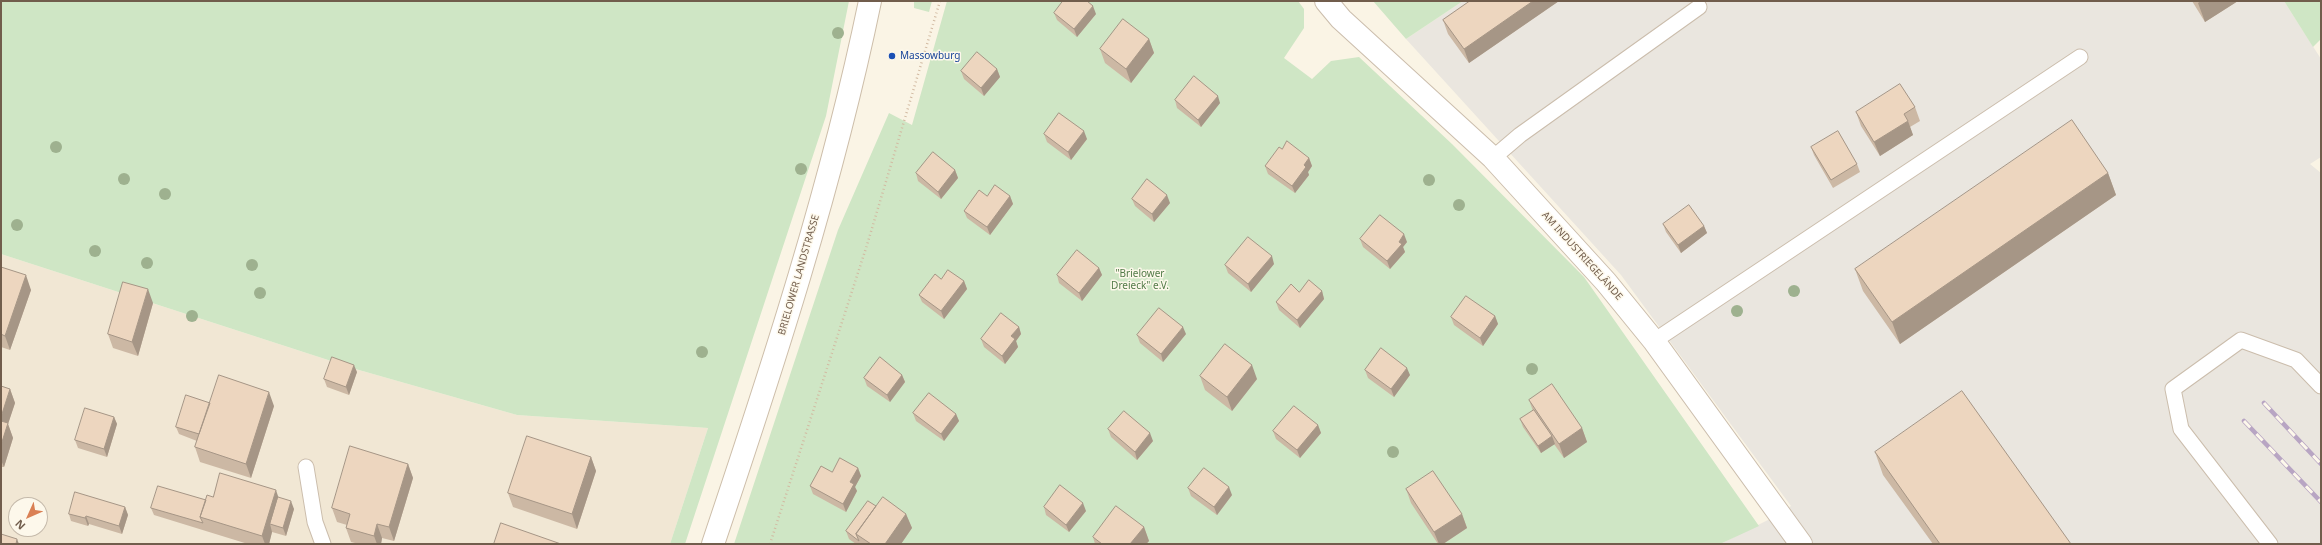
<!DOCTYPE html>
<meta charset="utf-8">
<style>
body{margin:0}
#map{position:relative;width:2322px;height:545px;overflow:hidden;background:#faf4e5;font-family:"Noto Sans",sans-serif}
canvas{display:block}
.frame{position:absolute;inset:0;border:2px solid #715d4c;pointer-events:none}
.north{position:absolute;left:8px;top:497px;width:40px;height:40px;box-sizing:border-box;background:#fdf8eb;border:1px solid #c5baab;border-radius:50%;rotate:225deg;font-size:11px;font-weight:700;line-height:16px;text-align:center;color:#715d4c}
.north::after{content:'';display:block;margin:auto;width:14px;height:18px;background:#da8054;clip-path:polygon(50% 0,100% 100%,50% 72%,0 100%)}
</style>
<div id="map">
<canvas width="2322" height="545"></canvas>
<div class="frame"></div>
<div class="north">N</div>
</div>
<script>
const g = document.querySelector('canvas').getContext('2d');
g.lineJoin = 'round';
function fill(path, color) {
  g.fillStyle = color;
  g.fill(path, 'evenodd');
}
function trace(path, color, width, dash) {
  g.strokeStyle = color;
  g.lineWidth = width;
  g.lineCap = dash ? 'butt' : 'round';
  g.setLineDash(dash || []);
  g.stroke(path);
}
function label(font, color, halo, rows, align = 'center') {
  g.font = font + ' "Noto Sans",sans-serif';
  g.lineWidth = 3;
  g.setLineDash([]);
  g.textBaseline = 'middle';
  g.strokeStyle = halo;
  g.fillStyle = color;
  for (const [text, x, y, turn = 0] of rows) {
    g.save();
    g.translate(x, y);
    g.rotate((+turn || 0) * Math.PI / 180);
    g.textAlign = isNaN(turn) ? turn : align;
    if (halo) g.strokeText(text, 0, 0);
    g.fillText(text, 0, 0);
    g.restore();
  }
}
fill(new Path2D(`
 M 1,254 L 359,370 L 517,415 L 708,428 L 670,544 L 1,544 ZM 16,505 L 40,505 L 40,529 L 16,529 Z`), '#f1e7d4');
fill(new Path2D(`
 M 1463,1 L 2284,1 L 2321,59 L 2321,157 L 2310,164 L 2321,173 L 2321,544 L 1720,544 L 1780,514 L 1791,506 L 1621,275 L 1406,39 Z`), '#eae6df');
fill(new Path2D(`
 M 1,1 L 849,1 L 826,116 L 685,544 L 670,544 L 708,428 L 517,415 L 359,370 L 1,254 Z
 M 914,1 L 932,1 L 929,12 L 914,8 Z
 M 947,1 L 1298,1 L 1304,9 L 1304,28 L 1284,58 L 1312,79 L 1331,61 L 1359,57 L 1452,144 L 1584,277 L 1759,526 L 1720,544 L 734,544 L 838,230 L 889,113 L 912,125 Z
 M 1373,1 L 1463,1 L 1406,39 Z
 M 2284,1 L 2321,1 L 2321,39 L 2313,47 Z`), '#cfe6c5');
const service = new Path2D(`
 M 1493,158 L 1520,135 L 1699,7
 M 1654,341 L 2080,57
 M 306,467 L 315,522 L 323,544
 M 2270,544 L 2181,429 L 2173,389 L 2241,340 L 2296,360 L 2321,386`);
const minor = new Path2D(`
 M 1326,1 L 1341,19 L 1493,158 L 1606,282 L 1654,341 L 1801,544`);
const secondary = new Path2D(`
 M 713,544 C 773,366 832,185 870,1`);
trace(service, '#cbbdac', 17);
trace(minor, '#cbbdac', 24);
trace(secondary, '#cdbeaa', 24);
trace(new Path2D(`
 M 770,544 L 867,245 L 940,1`), '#d2baa2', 2.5, [1, 3]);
trace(service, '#fff', 15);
trace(minor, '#fff', 22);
trace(secondary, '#fff', 22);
const rail = new Path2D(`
 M 2264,403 L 2321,464
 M 2244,421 L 2321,502`);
trace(rail, '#b8a5c3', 4.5);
trace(rail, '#fdf8eb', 3, [9]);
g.fillStyle = '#9eb18f';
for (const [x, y] of [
 [838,33],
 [56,147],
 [801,169],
 [124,179],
 [1429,180],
 [165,194],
 [1459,205],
 [17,225],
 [95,251],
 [147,263],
 [252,265],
 [1794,291],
 [260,293],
 [1737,311],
 [192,316],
 [702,352],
 [1532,369],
 [1393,452]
]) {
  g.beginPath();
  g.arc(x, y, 6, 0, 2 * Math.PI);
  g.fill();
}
fill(new Path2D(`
 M 1470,1 L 1559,1 L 1469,63 L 1448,34 L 1443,20 Z
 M 2192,1 L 2238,1 L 2205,22 Z
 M 1054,13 L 1096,14 L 1077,37 L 1057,20 Z
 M 1149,39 L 1154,53 L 1131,83 L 1105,63 L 1100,49 Z
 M 997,69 L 1000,77 L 984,96 L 964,79 L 961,71 Z
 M 1175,100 L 1220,103 L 1201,127 L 1177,108 Z
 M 1915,107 L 1920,121 L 1910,127 L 1913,135 L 1880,156 L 1861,126 L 1856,112 Z
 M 1044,134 L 1087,139 L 1071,160 L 1047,142 Z
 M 1811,147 L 1857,164 L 1860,172 L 1833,188 L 1814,155 Z
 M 1282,149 L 1309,158 L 1312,166 L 1308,172 L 1309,175 L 1295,193 L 1268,174 L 1265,166 Z
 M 955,170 L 958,178 L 941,199 L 918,181 L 916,173 Z
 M 2108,173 L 2116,195 L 1900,344 L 1863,291 L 1855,269 Z
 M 987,196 L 1010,196 L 1013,204 L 990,235 L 967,218 L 964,211 Z
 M 1132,199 L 1170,203 L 1154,222 L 1135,206 Z
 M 1663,224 L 1704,226 L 1707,233 L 1681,253 L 1666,232 Z
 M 1360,239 L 1407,242 L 1403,247 L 1405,252 L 1390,269 L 1363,247 Z
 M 1274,264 L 1251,292 L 1228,273 L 1225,265 Z
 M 1,267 L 31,290 L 10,350 L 1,347 Z
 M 1099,268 L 1102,275 L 1082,301 L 1059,283 L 1057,275 Z
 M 964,281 L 967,289 L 944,319 L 922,302 L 919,295 Z
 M 1322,291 L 1324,299 L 1300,328 L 1279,310 L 1276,302 L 1299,292 Z
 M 153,303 L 138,356 L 113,348 L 108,334 Z
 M 1495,316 L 1498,324 L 1483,346 L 1454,325 L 1451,317 Z
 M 1019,327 L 1021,334 L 1016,341 L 1018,347 L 1005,364 L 984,347 L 981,339 Z
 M 1186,334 L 1163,362 L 1140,343 L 1137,335 Z
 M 1365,370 L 1410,375 L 1394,397 L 1368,378 Z
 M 357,372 L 349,395 L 327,387 L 324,379 Z
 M 902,375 L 905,382 L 890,402 L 867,386 L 864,378 Z
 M 1200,376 L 1257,379 L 1232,411 L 1205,390 Z
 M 1,386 L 10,389 L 15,403 L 8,424 L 13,438 L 4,467 L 1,467 Z
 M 1529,400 L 1582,428 L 1587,442 L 1564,458 L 1554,444 L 1541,453 L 1523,427 L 1520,419 L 1533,411 Z
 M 210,403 L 274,406 L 251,478 L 200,462 L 195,447 L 197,441 L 179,434 L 176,427 Z
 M 913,413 L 956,414 L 959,421 L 944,441 L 916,421 Z
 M 114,417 L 117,424 L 107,457 L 78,448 L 75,440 Z
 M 1318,425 L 1321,433 L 1300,458 L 1276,439 L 1273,431 Z
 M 1108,429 L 1153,441 L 1137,460 L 1111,437 Z
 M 1875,452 L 2071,544 L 1933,544 L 1883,475 Z
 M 591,457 L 596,471 L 577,529 L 513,507 L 508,493 Z
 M 408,464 L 413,478 L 394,541 L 382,538 L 381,544 L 359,544 L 351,542 L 346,528 L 347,525 L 337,522 L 332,508 Z
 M 858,468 L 861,476 L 855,487 L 857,491 L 846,512 L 813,494 L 810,486 L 832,472 Z
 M 1188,488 L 1232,495 L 1217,515 L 1191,496 Z
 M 1406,489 L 1462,514 L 1467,528 L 1443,544 L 1438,544 L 1411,503 Z
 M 278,497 L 294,509 L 286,536 L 272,532 L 269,544 L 248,544 L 154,515 L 151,508 L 206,500 Z
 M 876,506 L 906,514 L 912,528 L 901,544 L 856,544 L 849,539 L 846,531 Z
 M 125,507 L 128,515 L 122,534 L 89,524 L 88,526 L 71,521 L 69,514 Z
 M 1044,507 L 1086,511 L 1069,532 L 1046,515 Z
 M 1144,527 L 1149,541 L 1146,544 L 1095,544 L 1093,537 Z`), '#ccb8a4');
fill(new Path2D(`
 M 1533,1 L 1559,1 L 1469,63 L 1464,49 Z
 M 2201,1 L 2238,1 L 2205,22 L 2198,3 Z
 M 1093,6 L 1096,14 L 1077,37 L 1074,29 Z
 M 1149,39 L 1154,53 L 1131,83 L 1126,69 Z
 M 997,69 L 1000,77 L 984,96 L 981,88 Z
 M 1218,96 L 1220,103 L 1201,127 L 1198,120 Z
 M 1908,121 L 1913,135 L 1880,156 L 1874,142 Z
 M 1084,131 L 1087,139 L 1071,160 L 1068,152 Z
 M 1309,158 L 1312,166 L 1308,172 L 1309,175 L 1295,193 L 1292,186 L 1304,165 Z
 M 955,170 L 958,178 L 941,199 L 938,192 Z
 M 2108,173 L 2116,195 L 1900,344 L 1892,322 Z
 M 1167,195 L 1170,203 L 1154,222 L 1152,214 Z
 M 1010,196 L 1013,204 L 990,235 L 987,227 Z
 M 1704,226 L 1707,233 L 1681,253 L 1678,245 Z
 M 1404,234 L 1407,242 L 1403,247 L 1405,252 L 1390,269 L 1387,261 L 1399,242 Z
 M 1272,256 L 1274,264 L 1251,292 L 1248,284 Z
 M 1099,268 L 1102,275 L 1082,301 L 1079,293 Z
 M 26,275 L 31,290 L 10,350 L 5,336 Z
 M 964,281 L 967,289 L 944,319 L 941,311 Z
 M 148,289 L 153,303 L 138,356 L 132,342 Z
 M 1322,291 L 1324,299 L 1300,328 L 1297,320 Z
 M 1495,316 L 1498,324 L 1483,346 L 1480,338 Z
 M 1019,327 L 1021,334 L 1016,341 L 1018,347 L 1005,364 L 1002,356 L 1011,336 Z
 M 1183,327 L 1186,334 L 1163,362 L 1161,354 Z
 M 354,365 L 357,372 L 349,395 L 346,387 Z
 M 1252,365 L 1257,379 L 1232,411 L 1227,397 Z
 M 1407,368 L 1410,375 L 1394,397 L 1391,389 Z
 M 902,375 L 905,382 L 890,402 L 887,395 Z
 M 10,389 L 15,403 L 8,424 L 13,438 L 4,467 L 1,460 L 1,417 Z
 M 269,392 L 274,406 L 251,478 L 246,464 Z
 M 956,414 L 959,421 L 944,441 L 941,434 Z
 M 114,417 L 117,424 L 107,457 L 104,449 Z
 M 1318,425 L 1321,433 L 1300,458 L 1297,450 Z
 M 1582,428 L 1587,442 L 1564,458 L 1559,444 Z
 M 1150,433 L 1153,441 L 1137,460 L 1135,452 Z
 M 1552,436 L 1555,444 L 1541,453 L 1538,446 Z
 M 591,457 L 596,471 L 577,529 L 572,514 Z
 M 408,464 L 413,478 L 394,541 L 389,527 Z
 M 858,468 L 861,476 L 855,487 L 857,491 L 846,512 L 843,504 L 850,482 Z
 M 1229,487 L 1232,495 L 1217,515 L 1214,507 Z
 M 276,490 L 281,505 L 270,524 L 272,532 L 269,544 L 265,544 L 262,536 Z
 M 291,501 L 294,509 L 286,536 L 283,528 Z
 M 1083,503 L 1086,511 L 1069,532 L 1066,525 Z
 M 125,507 L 128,515 L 122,534 L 119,526 Z
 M 906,514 L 912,528 L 901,544 L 885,544 Z
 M 1462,514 L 1467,528 L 1443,544 L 1439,544 L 1434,532 Z
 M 86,516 L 89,524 L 88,526 L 85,518 Z
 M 377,524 L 382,538 L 381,544 L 377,544 L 374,536 Z
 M 1144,527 L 1149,541 L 1146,544 L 1130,544 Z
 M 17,539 L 19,544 L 16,544 Z`), '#a69686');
const building = new Path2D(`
 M 1063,1 L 1087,1 L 1093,6 L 1074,29 L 1054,13 Z
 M 1470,1 L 1533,1 L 1464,49 L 1443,20 Z
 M 1123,19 L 1149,39 L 1126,69 L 1100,49 Z
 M 977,52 L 997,69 L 981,88 L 961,71 Z
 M 1194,76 L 1218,96 L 1198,120 L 1175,100 Z
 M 1900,84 L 1915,107 L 1904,114 L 1908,121 L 1874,142 L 1856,112 Z
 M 1059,113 L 1084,131 L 1068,152 L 1044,134 Z
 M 2072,120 L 2108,173 L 1892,322 L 1855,269 Z
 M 1838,131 L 1857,164 L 1831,180 L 1811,147 Z
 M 1287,141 L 1309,158 L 1304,165 L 1306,167 L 1292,186 L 1265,166 L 1279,147 L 1282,149 Z
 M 933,152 L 955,170 L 938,192 L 916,173 Z
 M 1147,179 L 1167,195 L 1152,214 L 1132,199 Z
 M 995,185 L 1010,196 L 987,227 L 964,211 L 979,190 L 987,196 Z
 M 1689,205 L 1704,226 L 1678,245 L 1663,224 Z
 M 1380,215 L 1404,234 L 1399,242 L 1402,244 L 1387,261 L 1360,239 Z
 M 1248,237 L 1272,256 L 1248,284 L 1225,265 Z
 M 1077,250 L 1099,268 L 1079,293 L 1057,275 Z
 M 1,267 L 26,275 L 5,336 L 1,334 Z
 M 948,270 L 964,281 L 941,311 L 919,295 L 935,274 L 941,279 Z
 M 1309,280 L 1322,291 L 1297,320 L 1276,302 L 1291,284 L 1299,292 Z
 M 123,282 L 148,289 L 132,342 L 108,334 Z
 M 1466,296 L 1495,316 L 1480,338 L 1451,317 Z
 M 1159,308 L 1183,327 L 1161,354 L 1137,335 Z
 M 1001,313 L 1019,327 L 1011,336 L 1015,339 L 1002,356 L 981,339 Z
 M 1225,344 L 1252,365 L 1227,397 L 1200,376 Z
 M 1381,348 L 1407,368 L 1391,389 L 1365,370 Z
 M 332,357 L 354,365 L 346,387 L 324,379 Z
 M 880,357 L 902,375 L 887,395 L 864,378 Z
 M 219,375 L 269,392 L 246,464 L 195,447 Z
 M 1552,384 L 1582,428 L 1559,444 L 1529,400 Z
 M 1,386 L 10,389 L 1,417 Z
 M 1962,391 L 2071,544 L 1940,544 L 1875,452 Z
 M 929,393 L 956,414 L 941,434 L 913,413 Z
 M 186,395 L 210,403 L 199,434 L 176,427 Z
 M 1294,406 L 1318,425 L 1297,450 L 1273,431 Z
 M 85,408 L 114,417 L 104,449 L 75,440 Z
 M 1534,410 L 1552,436 L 1538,446 L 1520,419 Z
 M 1124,411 L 1150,433 L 1135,452 L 1108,429 Z
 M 1,421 L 8,423 L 1,445 Z
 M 527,436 L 591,457 L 572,514 L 508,493 Z
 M 350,446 L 408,464 L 389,527 L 377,524 L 374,536 L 346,528 L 350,514 L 332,508 Z
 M 840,458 L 858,468 L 850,482 L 854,484 L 843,504 L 810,486 L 821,466 L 832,472 Z
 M 1204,468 L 1229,487 L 1214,507 L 1188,488 Z
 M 1433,471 L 1462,514 L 1434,532 L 1406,489 Z
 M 220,473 L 276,490 L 262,536 L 200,517 L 207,495 L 213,497 Z
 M 1060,485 L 1083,503 L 1066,525 L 1044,507 Z
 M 158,486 L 206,500 L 200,517 L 203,523 L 151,508 Z
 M 75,492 L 125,507 L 119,526 L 86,516 L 85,518 L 69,514 Z
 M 278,497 L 291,501 L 283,528 L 270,524 Z
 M 883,497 L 906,514 L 885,544 L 871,544 L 856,534 Z
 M 868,501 L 876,506 L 856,534 L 859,541 L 846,531 Z
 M 1116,506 L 1144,527 L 1130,544 L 1102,544 L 1093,537 Z
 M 501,523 L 561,544 L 494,544 Z
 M 1,534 L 17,539 L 16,544 L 1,544 Z`);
fill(building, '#edd6bf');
trace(building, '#a69686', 1);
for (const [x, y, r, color] of [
 [892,56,4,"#1a4fb4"]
]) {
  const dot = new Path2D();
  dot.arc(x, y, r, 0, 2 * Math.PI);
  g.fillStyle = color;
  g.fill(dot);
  trace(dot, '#fdf8eb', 1.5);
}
label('10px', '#164399', '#fdf8eb', [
 ["Massowburg",900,56]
], 'left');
label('10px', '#715d4c', '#fdf8eb', [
 ["AM INDUSTRIEGELÄNDE",1582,256,48],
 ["BRIELOWER LANDSTRASSE",799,275,-74]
]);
label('10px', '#527b48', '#fdf8eb', [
 ["\"Brielower",1140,274],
 ["Dreieck\" e.V.",1140,286]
]);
</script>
